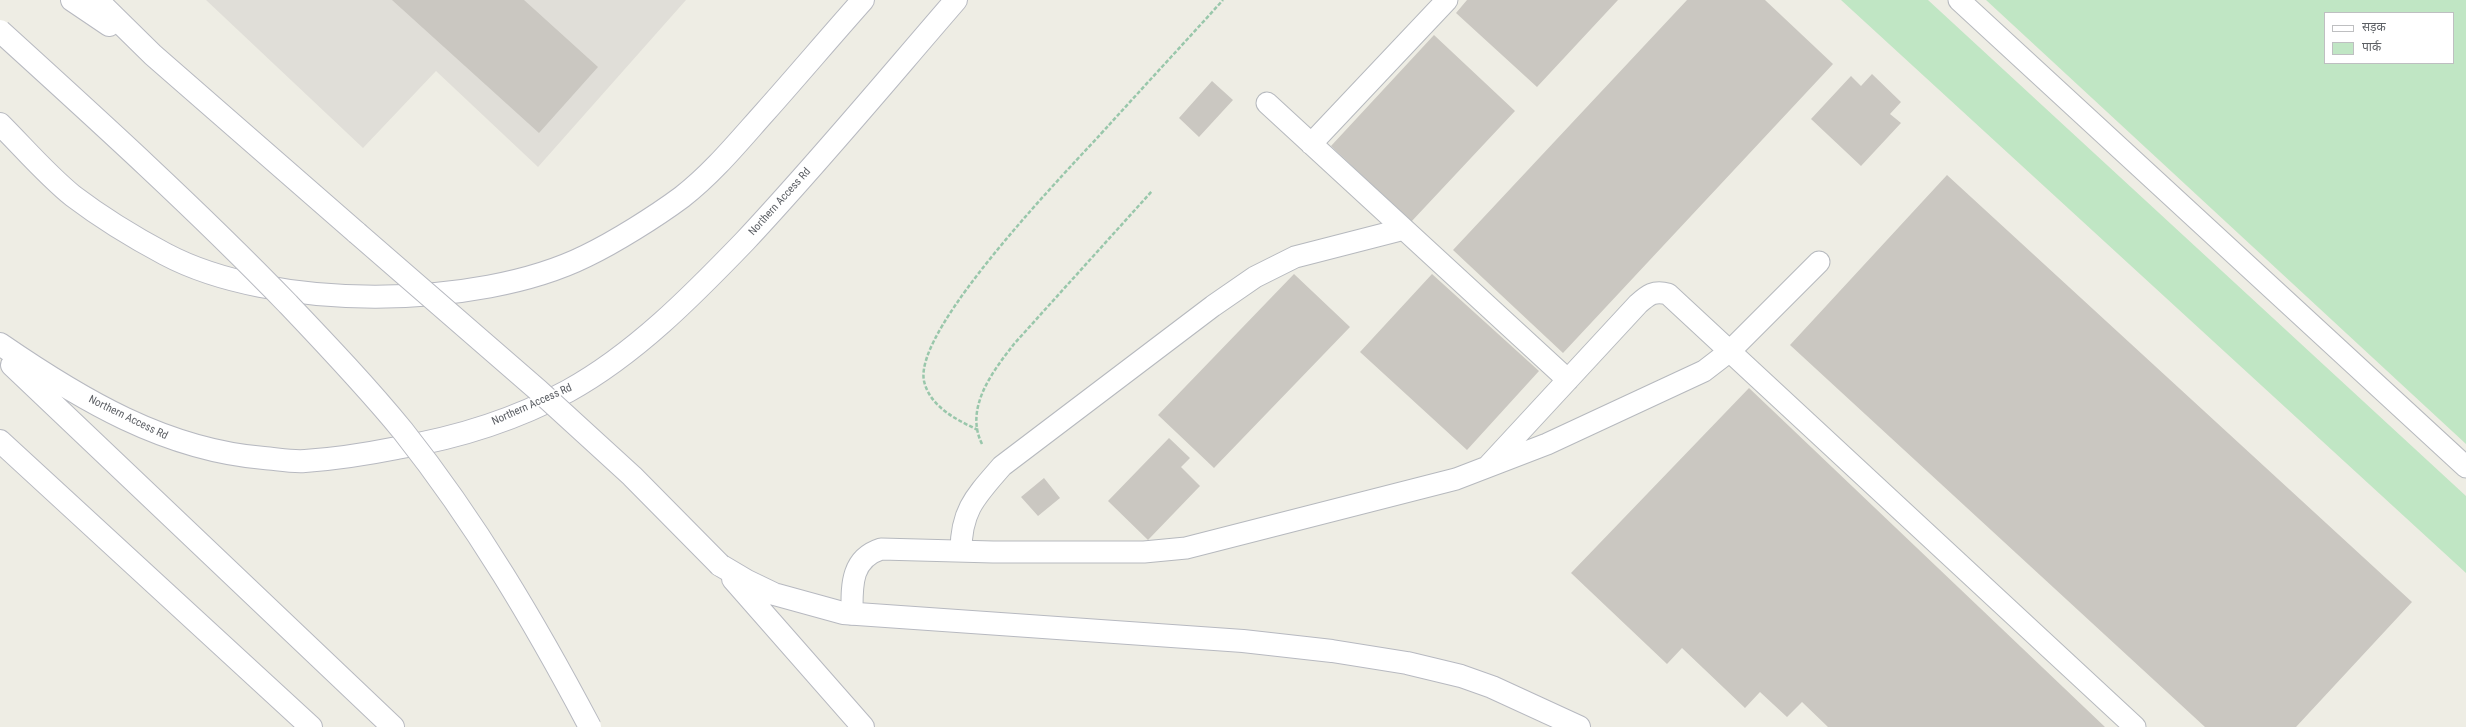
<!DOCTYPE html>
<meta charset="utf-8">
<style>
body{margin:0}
#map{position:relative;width:2466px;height:727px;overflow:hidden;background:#eeede4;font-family:"Roboto Condensed","Noto Sans Devanagari",sans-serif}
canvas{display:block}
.legend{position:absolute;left:2324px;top:12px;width:130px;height:52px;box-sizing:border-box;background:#fff;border:1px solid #bebfc1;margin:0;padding:5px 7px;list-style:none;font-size:12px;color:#5c5f64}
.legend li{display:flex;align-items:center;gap:8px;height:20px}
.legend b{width:20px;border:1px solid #bebfc1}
</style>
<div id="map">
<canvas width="2466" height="727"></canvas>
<ul class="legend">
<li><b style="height:5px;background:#fff"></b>सड़क</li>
<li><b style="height:11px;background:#c0e6c4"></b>पार्क</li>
</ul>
</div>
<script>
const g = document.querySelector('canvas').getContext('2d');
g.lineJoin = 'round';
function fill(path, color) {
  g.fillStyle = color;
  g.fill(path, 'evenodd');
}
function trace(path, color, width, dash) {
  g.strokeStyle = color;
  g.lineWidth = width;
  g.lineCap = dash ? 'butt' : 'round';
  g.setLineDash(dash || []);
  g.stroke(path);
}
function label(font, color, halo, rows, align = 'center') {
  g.font = font + ' "Roboto Condensed",sans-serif';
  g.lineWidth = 3.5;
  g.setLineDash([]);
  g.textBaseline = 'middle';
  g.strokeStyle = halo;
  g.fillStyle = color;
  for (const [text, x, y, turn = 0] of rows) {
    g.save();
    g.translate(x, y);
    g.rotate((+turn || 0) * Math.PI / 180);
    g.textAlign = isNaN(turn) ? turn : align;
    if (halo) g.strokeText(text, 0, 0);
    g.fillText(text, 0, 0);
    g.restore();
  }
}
fill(new Path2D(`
 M 206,0 L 686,0 L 538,167 L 436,71 L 363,148 Z`), '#e0ded8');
fill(new Path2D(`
 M 1841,0 L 1928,0 L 2466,496 L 2466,573 Z
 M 1986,0 L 2466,0 L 2466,444 ZM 2325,13 L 2453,13 L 2453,63 L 2325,63 Z`), '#c0e6c4');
fill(new Path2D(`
 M 392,0 L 524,0 L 598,67 L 539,133 Z
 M 1467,0 L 1618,0 L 1537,87 L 1456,13 Z
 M 1687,0 L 1765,0 L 1833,64 L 1563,353 L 1453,250 Z
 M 1434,35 L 1515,111 L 1411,222 L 1331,146 Z
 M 1872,74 L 1901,102 L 1890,114 L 1901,123 L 1861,166 L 1811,119 L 1851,76 L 1861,86 Z
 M 1212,81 L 1233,100 L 1199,137 L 1179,118 Z
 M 1947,175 L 2412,602 L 2296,727 L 2205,727 L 1790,345 Z
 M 1294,274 L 1350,327 L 1214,468 L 1158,415 Z
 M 1432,274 L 1539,371 L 1467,450 L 1360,352 Z
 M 1749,388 L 2105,727 L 1828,727 L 1802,702 L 1787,717 L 1760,692 L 1745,708 L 1682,648 L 1667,664 L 1571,573 Z
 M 1169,438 L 1190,458 L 1181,467 L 1200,486 L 1148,540 L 1108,501 Z
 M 1044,478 L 1060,498 L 1038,516 L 1021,497 Z`), '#cac7c1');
const lane = new Path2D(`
 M 1959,0 L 2466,467
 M 1267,103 L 1568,380
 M 1311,144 L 1447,0
 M 1489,465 L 1638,304 C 1648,295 1654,290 1668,294 L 2135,727
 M 961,551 C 961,510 976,496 1002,466 L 1213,306 L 1255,277 L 1295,257 L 1404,229
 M 852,614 C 852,587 850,559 881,549 L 993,552 L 1144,552 L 1186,548 L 1456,479 L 1547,444 L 1704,371 L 1730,351 L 1819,262`);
const secondary = new Path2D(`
 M 72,0 L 109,25
 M 97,0 L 153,55 L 357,233
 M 0,124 C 24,148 47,175 73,196 C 102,218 133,237 165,254 C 272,311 477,310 586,256 C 615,242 655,217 682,197 C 713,173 739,141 765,112 C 798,75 830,37 863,0
 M 0,344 C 80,399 165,450 264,458 C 277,459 291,462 305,461 C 335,459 367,454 397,448 C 456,438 515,420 568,391 C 635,354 692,296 745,241 C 818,163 886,81 956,0
 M 12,365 L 393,727
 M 0,441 L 311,727
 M 720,565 L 747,581 L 774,594 L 843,613 L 1243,641 L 1332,651 L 1407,663 L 1461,676 L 1492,687 L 1579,727
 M 733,579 L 863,727`);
trace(lane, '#b6b9be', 23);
trace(secondary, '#b7b9c0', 24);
trace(new Path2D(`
 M 978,430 C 957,420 930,407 924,381 C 913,328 1071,167 1109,125 C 1147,83 1185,42 1223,0
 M 982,444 C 964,408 993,371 1014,344 L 1152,191`), '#99c7ab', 2.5, [4, 2]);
trace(lane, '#fff', 21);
trace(secondary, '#fff', 22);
const secondaryBridge = new Path2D(`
 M 0,31 C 98,120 196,209 288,304 C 327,345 367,387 403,431 C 476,523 535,623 590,727
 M 357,233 L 539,391 L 632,476 L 720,565`);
trace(secondaryBridge, '#b7b9c0', 24, []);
trace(secondaryBridge, '#fff', 22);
label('11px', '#5c5f64', '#fff', [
 ["Northern Access Rd",780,202,-48],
 ["Northern Access Rd",532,405,-24],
 ["Northern Access Rd",128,418,26]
]);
</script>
